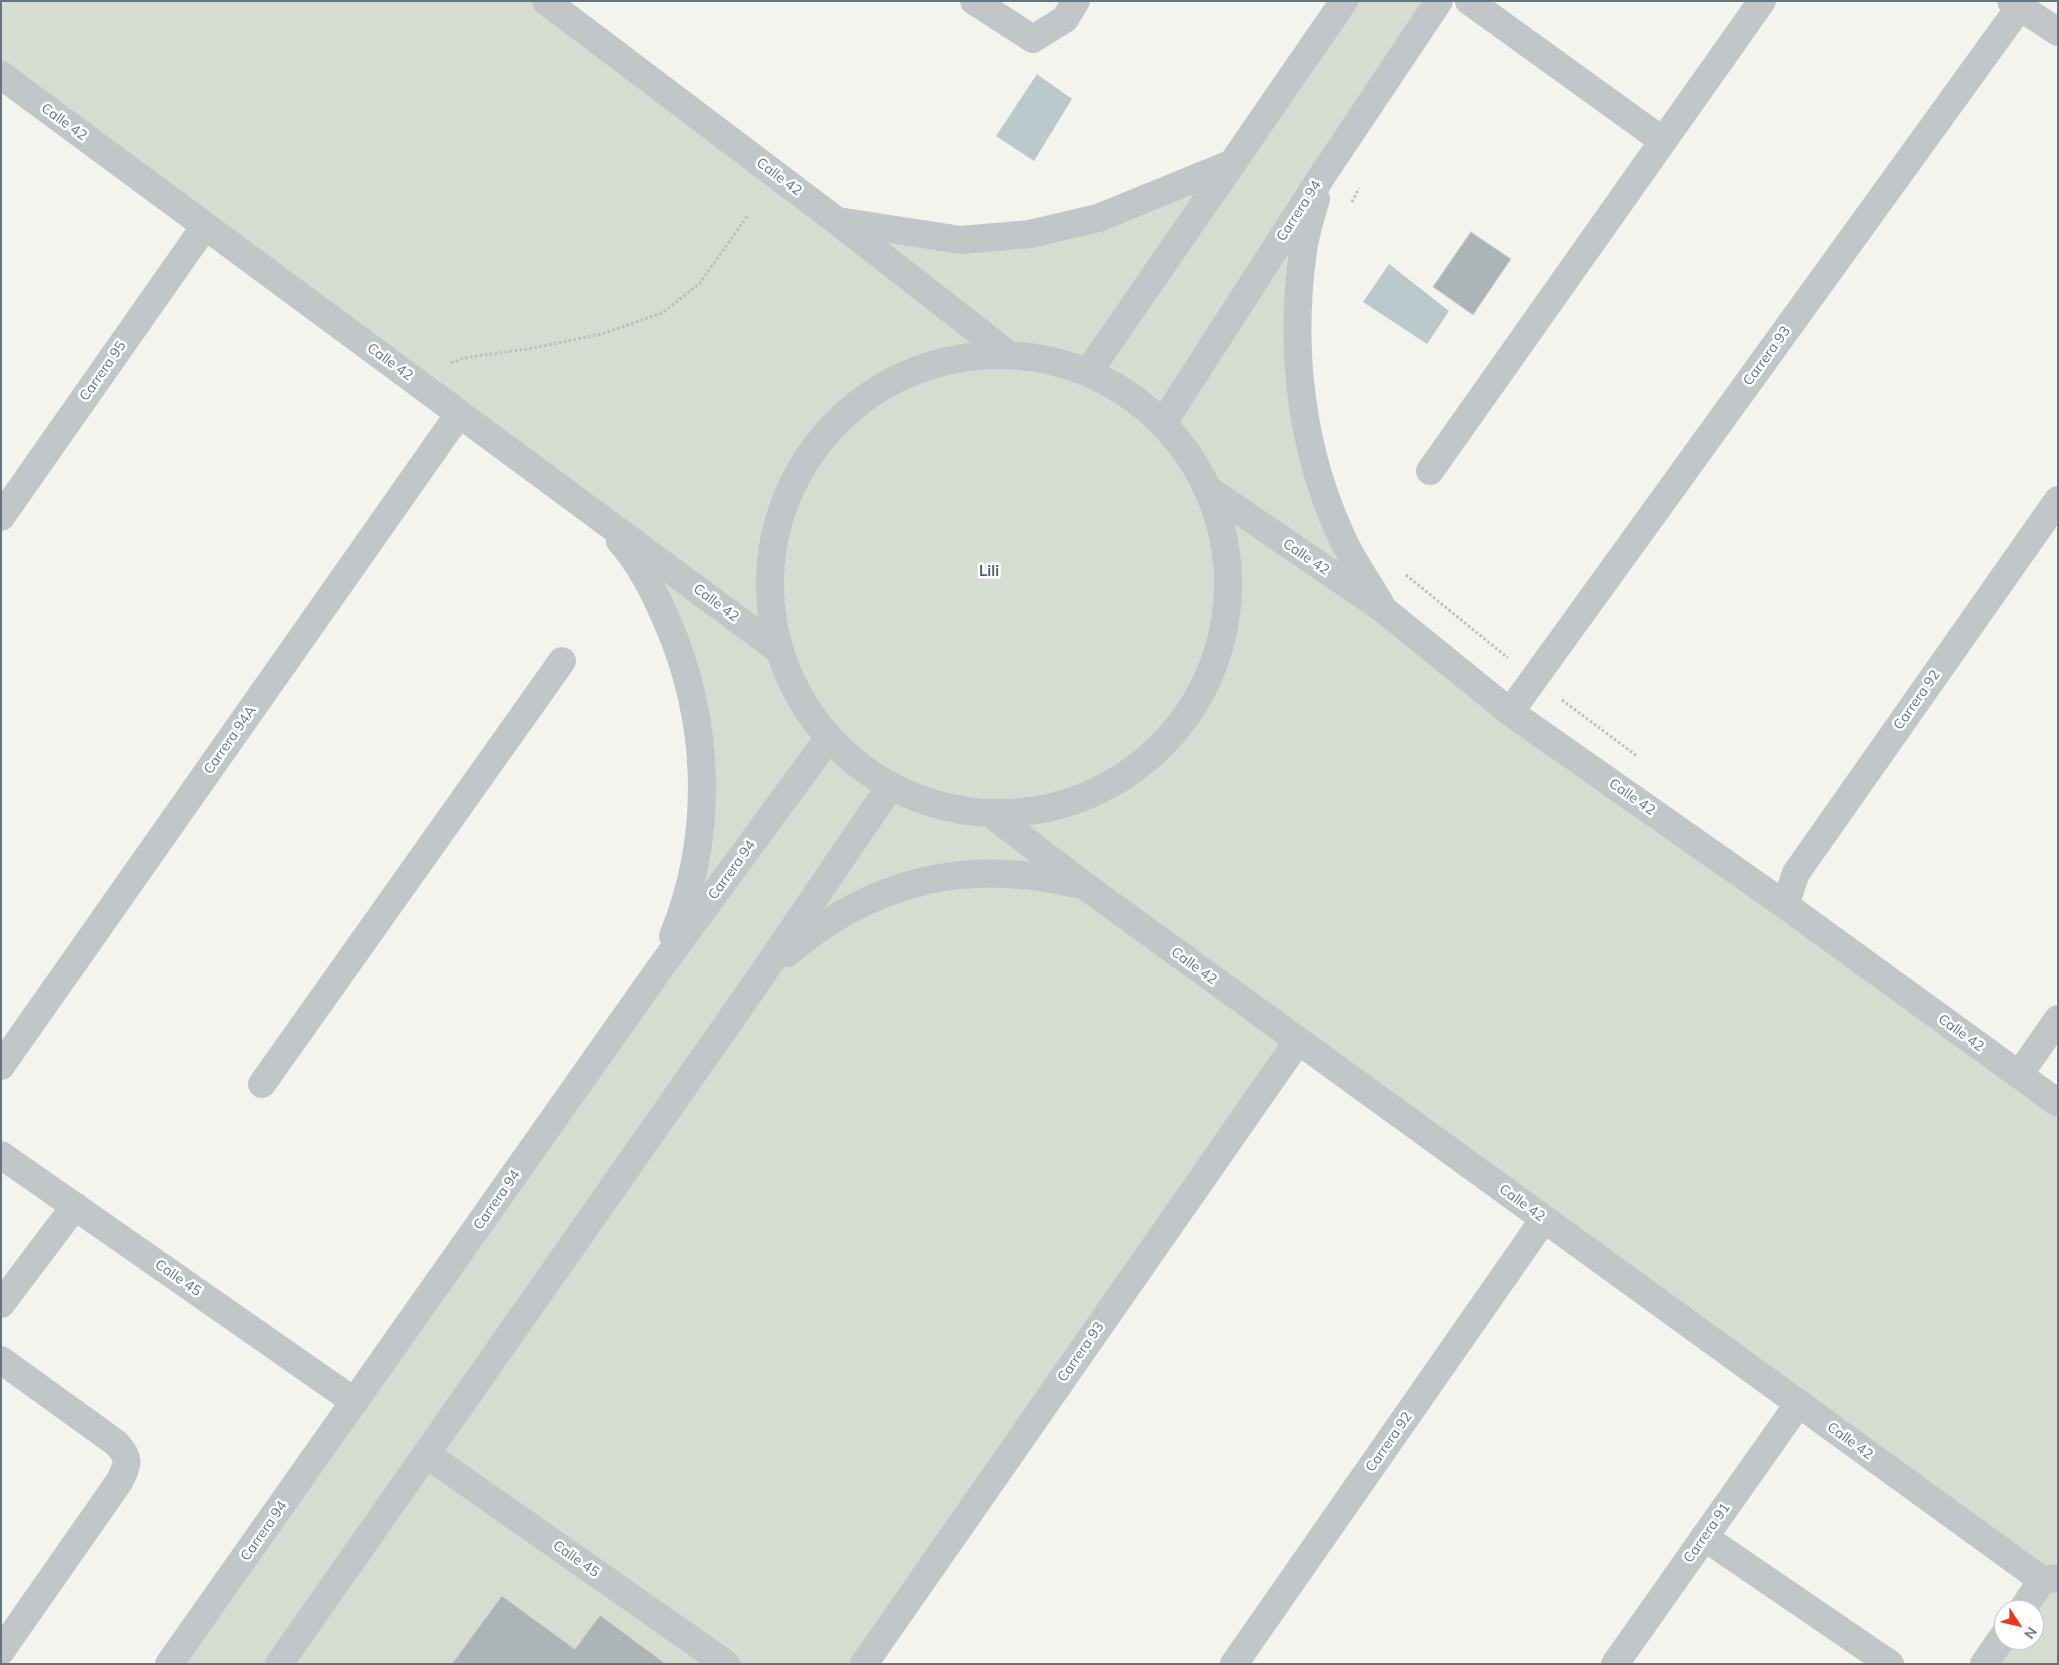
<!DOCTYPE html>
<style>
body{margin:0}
#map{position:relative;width:2059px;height:1665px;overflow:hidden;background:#f4f4ef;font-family:Mulish,sans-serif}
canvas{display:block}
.frame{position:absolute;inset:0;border:2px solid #607683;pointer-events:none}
.north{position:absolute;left:1994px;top:1600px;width:50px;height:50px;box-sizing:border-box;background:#fff;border:1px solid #bfc8cd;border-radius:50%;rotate:125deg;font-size:14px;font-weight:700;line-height:20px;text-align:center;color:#607683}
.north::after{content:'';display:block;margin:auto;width:18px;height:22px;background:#f03713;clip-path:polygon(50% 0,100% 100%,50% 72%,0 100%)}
</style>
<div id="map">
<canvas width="2059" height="1665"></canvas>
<div class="frame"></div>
<div class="north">N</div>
</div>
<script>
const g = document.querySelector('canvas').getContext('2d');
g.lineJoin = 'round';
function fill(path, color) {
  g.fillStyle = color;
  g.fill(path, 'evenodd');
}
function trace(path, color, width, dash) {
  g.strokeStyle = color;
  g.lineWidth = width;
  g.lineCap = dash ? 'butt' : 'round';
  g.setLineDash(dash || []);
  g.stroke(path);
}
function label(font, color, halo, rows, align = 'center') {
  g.font = font + ' Mulish,sans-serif';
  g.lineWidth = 5;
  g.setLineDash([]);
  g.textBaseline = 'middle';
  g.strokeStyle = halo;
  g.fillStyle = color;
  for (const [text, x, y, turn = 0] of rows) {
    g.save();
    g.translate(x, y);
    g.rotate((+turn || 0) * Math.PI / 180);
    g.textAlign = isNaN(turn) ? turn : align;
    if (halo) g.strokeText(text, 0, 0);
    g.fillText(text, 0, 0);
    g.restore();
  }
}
fill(new Path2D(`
 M 1,1 L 546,1 L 837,221 L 1030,234 L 1232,163 L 1344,1 L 1439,1 L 1322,176 L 1301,400 L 1383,609 L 2058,1103 L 2058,1664 L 1984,1664 L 2004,1640 L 2034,1640 L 2034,1610 L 2042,1581 L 1298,1041 L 864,1664 L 169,1664 L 681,917 L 701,755 L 629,552 L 1,75 Z`), '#d5dcd0');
fill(new Path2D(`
 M 1037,74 L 1072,99 L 1034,161 L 996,136 Z
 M 1389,264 L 1449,311 L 1427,344 L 1363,302 Z`), '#bbc9cd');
const building = new Path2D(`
 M 1471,232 L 1511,259 L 1473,315 L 1433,287 Z
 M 502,1596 L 575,1649 L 600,1615 L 666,1664 L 452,1664 Z`);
fill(building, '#abb5b8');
trace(building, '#d5d5d2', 1);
trace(new Path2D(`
 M 1352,202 L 1359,188
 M 451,363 L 464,358 L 533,348 L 602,334 L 662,313 L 700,283 L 748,215
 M 1406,575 L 1508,658
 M 1562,700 L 1637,756`), '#bcbfc1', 3, [2.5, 2.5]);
trace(new Path2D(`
 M 546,1 L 837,221 L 1009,355
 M 974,1 L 1033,39 L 1065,19 L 1076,1
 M 1469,1 L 1663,141
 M 2011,1 L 2058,32
 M 1,75 L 779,650
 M 1316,199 C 1311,216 1305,234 1303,251 C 1289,350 1301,453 1345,544 C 1355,564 1368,583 1380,603
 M 838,221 L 961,240 L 1030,234 L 1098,218 L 1233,163
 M770 584a229 229 0 1 1 458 0a229 229 0 1 1-458 0Z
 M 1089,371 L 1344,1
 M 1163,423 L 1322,176 L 1439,1
 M 1430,471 L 1762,1
 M 1208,489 L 1383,609 L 1510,712 L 1785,905 L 2058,1103
 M 1,517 L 205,226
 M 620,541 C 640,563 654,592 666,619 C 710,718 715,834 673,936
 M 1510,712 L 2024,1
 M 991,814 L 1085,886 L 2042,1580 L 2058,1578
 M 1785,905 L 1796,873 L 2058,500
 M 787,953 C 873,880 967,858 1076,884
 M 1,1066 L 459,414
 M 2019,1075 L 2058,1019
 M 262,1084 L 562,661
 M 1,1155 L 355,1402
 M 1,1304 L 75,1206
 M 1,1360 L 116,1443 C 131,1459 128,1464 119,1482 L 1,1651
 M 426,1454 L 726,1664
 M 1704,1537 L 1890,1664
 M 2022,1610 L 2042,1580
 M 169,1664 L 660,968 L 828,739
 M 279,1664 L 750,992 L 890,787
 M 864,1664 L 1298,1041
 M 1234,1664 L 1544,1219
 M 1615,1664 L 1799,1403
 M 1984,1664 L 2004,1635`), '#c1c6c8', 28);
label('14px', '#607683', '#fff', [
 ["Calle 42",64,122,36],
 ["Calle 42",779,177,37],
 ["Carrera 94",1299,211,-57],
 ["Carrera 93",1767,356,-54],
 ["Calle 42",390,362,36],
 ["Carrera 95",103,371,-55],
 ["Calle 42",1306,557,34],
 ["Calle 42",716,603,37],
 ["Carrera 92",1917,700,-55],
 ["Carrera 94A",230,740,-55],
 ["Calle 42",1632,797,35],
 ["Carrera 94",732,870,-54],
 ["Calle 42",1194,966,36],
 ["Calle 42",1961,1033,36],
 ["Carrera 94",497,1200,-55],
 ["Calle 42",1522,1203,36],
 ["Calle 45",178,1278,35],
 ["Carrera 93",1081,1352,-55],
 ["Calle 42",1850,1441,36],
 ["Carrera 92",1389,1442,-55],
 ["Carrera 94",264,1531,-55],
 ["Carrera 91",1707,1533,-55],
 ["Calle 45",576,1559,35]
]);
label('bold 15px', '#4f5e67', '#fff', [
 ["Lili",989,571]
]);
</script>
